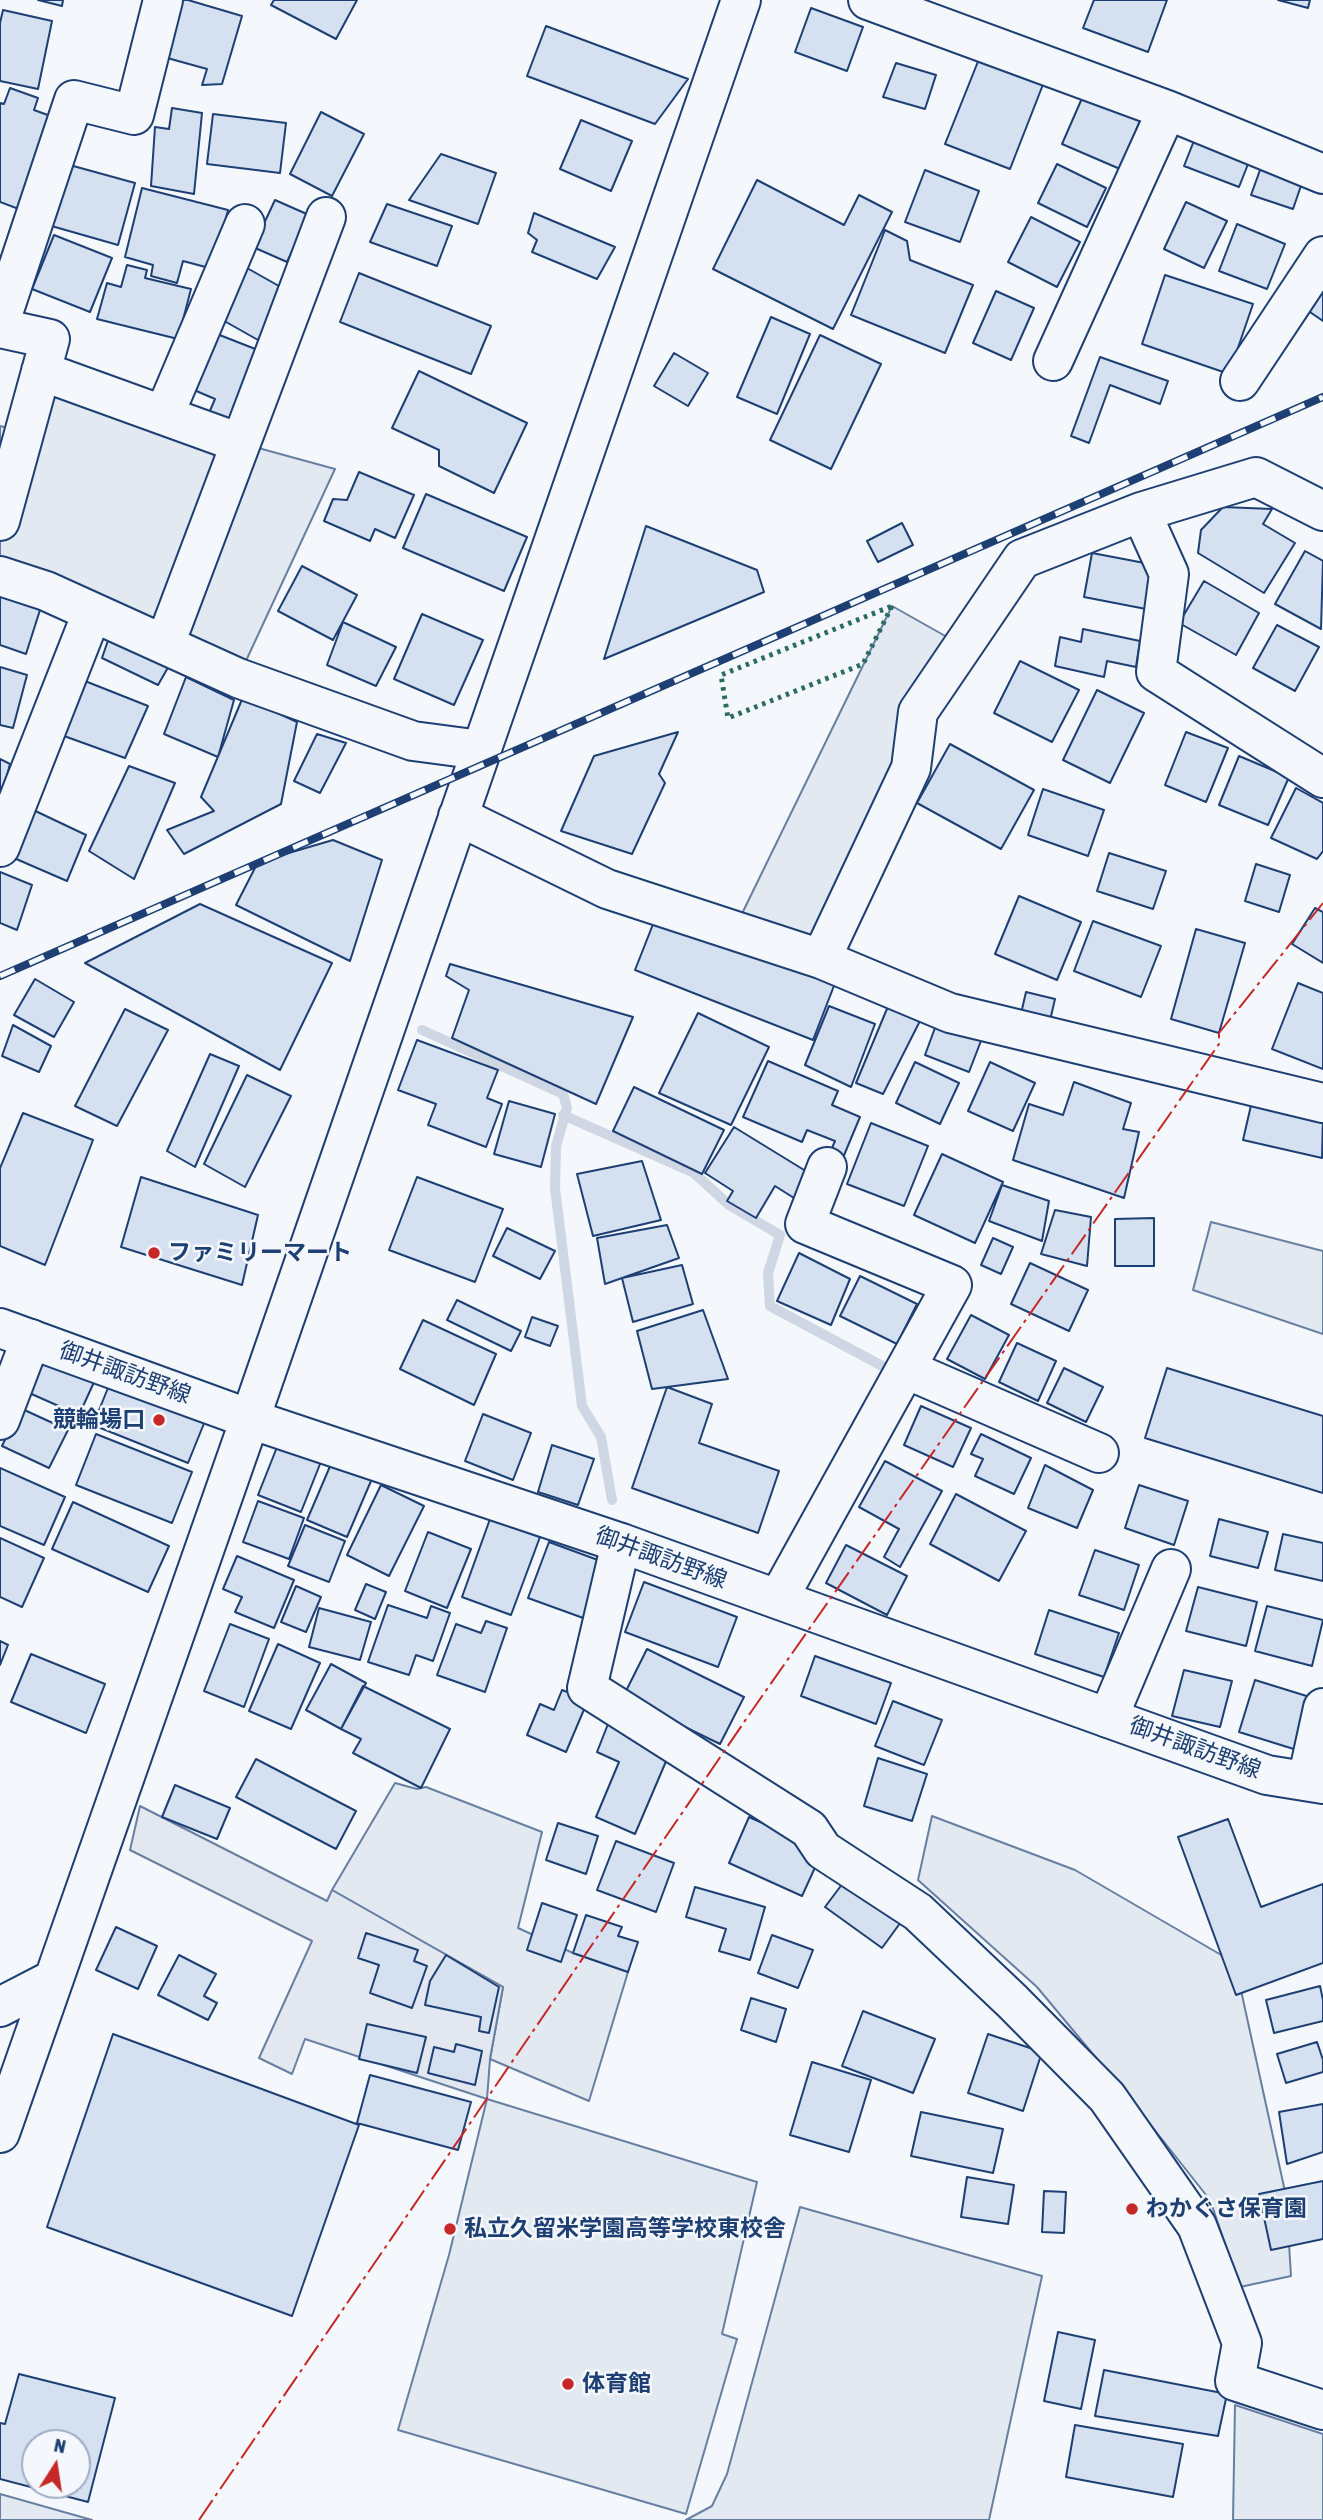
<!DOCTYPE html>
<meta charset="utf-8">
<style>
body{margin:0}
#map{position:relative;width:1323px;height:2520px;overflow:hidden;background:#f4f7fb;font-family:"Asap Condensed",sans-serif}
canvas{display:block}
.north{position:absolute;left:21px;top:2429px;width:70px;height:70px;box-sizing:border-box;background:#f4f7fb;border:2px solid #9eadc5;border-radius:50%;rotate:12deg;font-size:19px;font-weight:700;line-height:28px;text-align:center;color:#1d3f73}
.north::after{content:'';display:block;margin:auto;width:24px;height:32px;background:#c62828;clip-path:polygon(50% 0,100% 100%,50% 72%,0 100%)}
</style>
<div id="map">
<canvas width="1323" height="2520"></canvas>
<div class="north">N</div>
</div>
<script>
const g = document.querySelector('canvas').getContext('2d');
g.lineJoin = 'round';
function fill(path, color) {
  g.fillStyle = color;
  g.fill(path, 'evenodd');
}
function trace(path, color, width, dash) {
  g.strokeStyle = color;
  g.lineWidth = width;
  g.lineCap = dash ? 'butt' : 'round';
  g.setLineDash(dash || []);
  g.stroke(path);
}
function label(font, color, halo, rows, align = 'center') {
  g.font = font + ' "Asap Condensed","Noto Sans JP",sans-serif';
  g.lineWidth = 5;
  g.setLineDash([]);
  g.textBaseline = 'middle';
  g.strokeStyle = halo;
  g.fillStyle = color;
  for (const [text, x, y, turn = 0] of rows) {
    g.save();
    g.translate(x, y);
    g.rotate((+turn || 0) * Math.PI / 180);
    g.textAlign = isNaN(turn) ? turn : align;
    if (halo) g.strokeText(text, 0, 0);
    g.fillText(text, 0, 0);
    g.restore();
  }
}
const green = new Path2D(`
 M 41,371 L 240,443 L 335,469 L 238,678 L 0,576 L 0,426 L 23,432 Z
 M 892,606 L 963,646 L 821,959 L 734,930 Z
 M 1211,1222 L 1323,1251 L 1323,1334 L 1193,1290 Z
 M 395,1783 L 417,1789 L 426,1787 L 542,1832 L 518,1928 L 573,1953 L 628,1972 L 589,2101 L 490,2059 L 503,1987 L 332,1890 Z
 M 932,1816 L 1075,1870 L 1235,1963 L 1286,2196 L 1291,2276 L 1240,2287 L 1210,2200 L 1127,2095 L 1037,1987 L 918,1880 Z
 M 487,2099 L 757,2182 L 722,2334 L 737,2339 L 686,2514 L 398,2430 L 449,2255 Z
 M 800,2207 L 1042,2276 L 989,2520 L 686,2520 L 712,2506 L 727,2474 Z
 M 1235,2405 L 1323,2434 L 1323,2520 L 1233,2520 Z
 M 0,2494 L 92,2520 L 0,2520 Z`);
fill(green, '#e3e9f0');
trace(green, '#687fa3', 2);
const parking = new Path2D(`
 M 140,1806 L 327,1901 L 332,1890 L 503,1987 L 490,2059 L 487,2099 L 305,2039 L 292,2074 L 259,2058 L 312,1941 L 130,1850 Z`);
fill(parking, '#e3e8f0');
trace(parking, '#687fa3', 2);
trace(new Path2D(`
 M 422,1030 L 563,1094 L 567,1108 L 556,1146 L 555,1188 L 582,1406 L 601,1437 L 612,1500
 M 563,1115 L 694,1173 L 729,1205 L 780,1235 L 768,1273 L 770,1306 L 886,1368`), '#cfd7e4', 10);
const building = new Path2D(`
 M 38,0 L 63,0 L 62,6 Z
 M 176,0 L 188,0 L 242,16 L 222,84 L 202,85 L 207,69 L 160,56 Z
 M 274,0 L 357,0 L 336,39 L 271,5 Z
 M 1094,0 L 1167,0 L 1148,52 L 1083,28 Z
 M 1278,0 L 1310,0 L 1308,8 Z
 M 811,8 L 863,27 L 847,71 L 795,52 Z
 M 3,10 L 52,21 L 38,89 L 0,81 L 0,23 Z
 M 546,26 L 688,79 L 655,124 L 527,76 Z
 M 987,39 L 1051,64 L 1010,169 L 945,144 Z
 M 896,63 L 936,75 L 925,109 L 883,97 Z
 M 10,88 L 38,98 L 34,110 L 56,118 L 24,211 L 0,202 L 0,103 L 4,104 Z
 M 1083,96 L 1140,121 L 1120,169 L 1062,144 Z
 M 172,108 L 202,113 L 194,194 L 151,186 L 155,127 L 169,129 Z
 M 321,112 L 364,134 L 332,196 L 290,174 Z
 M 213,114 L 286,123 L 280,173 L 207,164 Z
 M 581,120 L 632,141 L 611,191 L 560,169 Z
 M 1197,133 L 1252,154 L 1239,187 L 1184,166 Z
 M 441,154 L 496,173 L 478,224 L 409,200 Z
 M 1264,159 L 1305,174 L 1293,209 L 1251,195 Z
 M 66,164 L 135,183 L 118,245 L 48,225 Z
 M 1057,164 L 1106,188 L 1087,227 L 1038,203 Z
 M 925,170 L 979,191 L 960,242 L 905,222 Z
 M 757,180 L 844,225 L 859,195 L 892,212 L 833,329 L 713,269 Z
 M 142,188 L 228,210 L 213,269 L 183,261 L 177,283 L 151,276 L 153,265 L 125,257 Z
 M 275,200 L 309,215 L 287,262 L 253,247 Z
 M 1186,202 L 1227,221 L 1204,268 L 1164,249 Z
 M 387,204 L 452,226 L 437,266 L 370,242 Z
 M 534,213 L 615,247 L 597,279 L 532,252 L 537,240 L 528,233 Z
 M 1031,217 L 1080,242 L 1057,287 L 1008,262 Z
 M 1237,224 L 1285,244 L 1267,289 L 1219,271 Z
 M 885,230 L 907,241 L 910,260 L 973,285 L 945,353 L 851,315 Z
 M 54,235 L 112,258 L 90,312 L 32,289 Z
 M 127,265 L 147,270 L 145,278 L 191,289 L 178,339 L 97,319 L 107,283 L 121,287 Z
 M 247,268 L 286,290 L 258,340 L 219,318 Z
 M 359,273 L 491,326 L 471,374 L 340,322 Z
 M 1165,275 L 1253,304 L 1229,374 L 1142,344 Z
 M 1323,279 L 1323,321 L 1304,308 Z
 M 996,291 L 1034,308 L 1011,360 L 973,343 Z
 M 771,317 L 810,334 L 777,414 L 737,397 Z
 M 217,334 L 263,352 L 234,424 L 209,413 L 215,399 L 194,390 Z
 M 820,335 L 881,364 L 831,469 L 770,440 Z
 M 674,353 L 708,373 L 688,406 L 654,386 Z
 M 1100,357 L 1168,381 L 1160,404 L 1110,385 L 1089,443 L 1071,436 Z
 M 419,371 L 527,423 L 494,493 L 439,466 L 439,450 L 392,428 Z
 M 359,472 L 414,495 L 395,538 L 375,529 L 370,541 L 324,521 L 333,499 L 347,500 Z
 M 426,494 L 527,537 L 504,591 L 403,548 Z
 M 1223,507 L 1272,509 L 1263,524 L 1295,543 L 1264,593 L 1198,553 L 1201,530 Z
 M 902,523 L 913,545 L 878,562 L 867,541 Z
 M 646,526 L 757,570 L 764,592 L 604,659 Z
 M 1305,551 L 1323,561 L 1321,629 L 1275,604 Z
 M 1092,553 L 1155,565 L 1146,609 L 1084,597 Z
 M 302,566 L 357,595 L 333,640 L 278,611 Z
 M 0,576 L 46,591 L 26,654 L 0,645 Z
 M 1204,581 L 1259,613 L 1236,655 L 1179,623 Z
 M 422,614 L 483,640 L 454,705 L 394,679 Z
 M 343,622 L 396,647 L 376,686 L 327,665 Z
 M 114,623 L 178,650 L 158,685 L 102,658 Z
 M 1277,625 L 1319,647 L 1295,691 L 1253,668 Z
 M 1083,629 L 1140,641 L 1136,667 L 1107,661 L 1104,677 L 1055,666 L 1060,637 L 1081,642 Z
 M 1020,661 L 1079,690 L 1052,742 L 994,713 Z
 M 0,667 L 27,675 L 13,728 L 0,725 Z
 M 186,677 L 234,700 L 218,757 L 164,734 Z
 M 85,681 L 148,706 L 125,758 L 64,736 Z
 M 1097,690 L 1144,713 L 1110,783 L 1063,760 Z
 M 243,697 L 297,722 L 281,804 L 184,854 L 167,830 L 214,811 L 201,797 Z
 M 678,732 L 659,774 L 665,783 L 632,854 L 561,831 L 594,756 Z
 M 1186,732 L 1228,748 L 1206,802 L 1165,785 Z
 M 317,734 L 346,743 L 320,793 L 294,781 Z
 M 950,744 L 1034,790 L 1001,849 L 917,803 Z
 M 1239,756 L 1289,777 L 1268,825 L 1219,805 Z
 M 0,759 L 10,764 L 0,802 Z
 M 129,766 L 175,783 L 134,879 L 89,851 Z
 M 1296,788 L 1323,803 L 1323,851 L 1317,859 L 1271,838 Z
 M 1043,789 L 1104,810 L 1088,856 L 1028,835 Z
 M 27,807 L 86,835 L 67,881 L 7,855 Z
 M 333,840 L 382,860 L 350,961 L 236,905 L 258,862 Z
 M 1109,853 L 1166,871 L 1153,909 L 1097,891 Z
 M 1256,864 L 1290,875 L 1279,912 L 1245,901 Z
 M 0,872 L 32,885 L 17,930 L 0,923 Z
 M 1019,896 L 1081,922 L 1057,980 L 995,954 Z
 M 200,904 L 332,963 L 280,1070 L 85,963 Z
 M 1315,908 L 1323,912 L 1323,963 L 1292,944 Z
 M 659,909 L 837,978 L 813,1040 L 635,970 Z
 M 1093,921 L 1161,946 L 1141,997 L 1074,971 Z
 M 1196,929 L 1245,943 L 1219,1033 L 1171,1019 Z
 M 450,964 L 633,1017 L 596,1104 L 452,1038 L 469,990 L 446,976 Z
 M 35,979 L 74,1002 L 54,1037 L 14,1015 Z
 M 1298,983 L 1323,993 L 1323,1069 L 1272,1049 Z
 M 1026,992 L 1055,999 L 1049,1025 L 1020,1018 Z
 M 889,1004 L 923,1015 L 883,1094 L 856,1083 Z
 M 829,1006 L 875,1024 L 851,1087 L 805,1065 Z
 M 125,1009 L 168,1030 L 117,1126 L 75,1106 Z
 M 698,1013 L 769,1047 L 731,1125 L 659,1093 Z
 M 939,1017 L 984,1033 L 969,1072 L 925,1055 Z
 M 13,1025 L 51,1046 L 39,1072 L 2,1056 Z
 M 417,1040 L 498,1070 L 487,1098 L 502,1104 L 486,1147 L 428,1125 L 436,1104 L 398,1090 Z
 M 210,1054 L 239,1066 L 195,1167 L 167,1151 Z
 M 768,1061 L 838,1091 L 832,1105 L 860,1117 L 842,1160 L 829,1155 L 835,1141 L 807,1130 L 802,1142 L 743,1117 Z
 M 915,1062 L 959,1083 L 940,1124 L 896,1103 Z
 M 990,1062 L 1035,1083 L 1013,1131 L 968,1111 Z
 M 247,1075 L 291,1096 L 245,1187 L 204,1164 Z
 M 1074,1082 L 1131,1103 L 1123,1129 L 1139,1132 L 1124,1198 L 1013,1160 L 1029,1104 L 1063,1115 Z
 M 634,1087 L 724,1130 L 702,1174 L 613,1131 Z
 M 509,1101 L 555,1114 L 541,1167 L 494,1154 Z
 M 1252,1101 L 1323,1117 L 1322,1158 L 1243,1140 Z
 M 23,1113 L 93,1140 L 45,1265 L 0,1246 L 0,1168 Z
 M 871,1123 L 928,1146 L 904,1206 L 847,1184 Z
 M 734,1127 L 809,1173 L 794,1198 L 775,1186 L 756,1218 L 727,1201 L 733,1191 L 705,1173 Z
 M 942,1154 L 1003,1182 L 975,1243 L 914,1215 Z
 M 642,1161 L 661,1220 L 593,1236 L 577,1174 Z
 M 141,1177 L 258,1215 L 242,1285 L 121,1247 Z
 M 417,1177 L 503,1209 L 475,1282 L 389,1250 Z
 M 1002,1185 L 1049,1201 L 1042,1241 L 989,1221 Z
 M 1055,1210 L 1091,1217 L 1087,1266 L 1041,1254 Z
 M 1154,1218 L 1154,1266 L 1115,1266 L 1115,1219 Z
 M 667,1225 L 679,1258 L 605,1284 L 597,1238 Z
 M 507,1228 L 555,1251 L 540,1279 L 493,1256 Z
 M 993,1238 L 1013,1247 L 1001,1274 L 981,1265 Z
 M 799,1253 L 850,1279 L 831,1325 L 777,1301 Z
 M 1030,1263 L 1088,1290 L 1069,1331 L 1011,1304 Z
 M 682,1265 L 693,1304 L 633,1322 L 622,1278 Z
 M 860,1276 L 917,1304 L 897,1344 L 840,1316 Z
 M 457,1300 L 521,1331 L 511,1351 L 447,1320 Z
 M 703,1310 L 728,1379 L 652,1389 L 637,1331 Z
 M 971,1315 L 1009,1335 L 985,1379 L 947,1359 Z
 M 532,1317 L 558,1326 L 550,1346 L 525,1337 Z
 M 423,1320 L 496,1354 L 474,1405 L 400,1369 Z
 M 1017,1343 L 1056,1361 L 1038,1401 L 999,1382 Z
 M 42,1357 L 95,1380 L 79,1415 L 27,1392 Z
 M 1064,1368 L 1103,1387 L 1086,1422 L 1047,1403 Z
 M 1167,1368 L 1323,1416 L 1323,1493 L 1145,1438 Z
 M 112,1378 L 207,1416 L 188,1463 L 93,1425 Z
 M 667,1387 L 712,1404 L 699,1443 L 779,1471 L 758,1533 L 632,1488 Z
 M 921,1406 L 971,1428 L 953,1467 L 904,1445 Z
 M 20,1408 L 68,1430 L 49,1468 L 2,1446 Z
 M 483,1414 L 531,1433 L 513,1480 L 465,1461 Z
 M 96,1434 L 192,1472 L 172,1523 L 76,1485 Z
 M 981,1434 L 1031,1458 L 1014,1494 L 975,1476 L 983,1459 L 971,1454 Z
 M 281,1437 L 324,1454 L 301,1512 L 258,1495 Z
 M 552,1445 L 594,1459 L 578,1505 L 538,1492 Z
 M 334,1457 L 374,1474 L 347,1537 L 307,1520 Z
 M 885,1461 L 942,1491 L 900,1567 L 884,1557 L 899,1529 L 859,1507 Z
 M 1045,1465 L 1093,1490 L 1077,1528 L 1028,1508 Z
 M 0,1468 L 65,1497 L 44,1545 L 0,1526 Z
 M 381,1485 L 424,1506 L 389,1576 L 347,1555 Z
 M 1139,1485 L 1188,1501 L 1174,1545 L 1125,1528 Z
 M 956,1494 L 1026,1531 L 999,1581 L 930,1544 Z
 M 258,1501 L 304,1518 L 289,1559 L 243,1542 Z
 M 73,1502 L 169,1546 L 148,1592 L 52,1549 Z
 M 490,1519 L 540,1537 L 511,1615 L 462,1597 Z
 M 1219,1519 L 1268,1532 L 1258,1568 L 1210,1556 Z
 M 305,1525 L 345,1541 L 329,1582 L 288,1566 Z
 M 428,1532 L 471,1549 L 447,1608 L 405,1591 Z
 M 1283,1534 L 1323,1543 L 1323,1581 L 1275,1570 Z
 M 0,1538 L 44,1558 L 22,1607 L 0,1597 Z
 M 549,1542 L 606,1563 L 586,1619 L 528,1598 Z
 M 846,1545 L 907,1576 L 887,1615 L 826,1583 Z
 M 1095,1550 L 1139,1565 L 1124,1610 L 1079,1595 Z
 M 237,1556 L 294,1580 L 274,1628 L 235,1612 L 242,1597 L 223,1589 Z
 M 644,1582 L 737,1617 L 718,1667 L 625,1632 Z
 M 366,1584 L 386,1592 L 375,1619 L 355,1610 Z
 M 296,1586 L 321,1597 L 306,1632 L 281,1622 Z
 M 1198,1587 L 1257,1602 L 1246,1646 L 1186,1631 Z
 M 388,1605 L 427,1618 L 431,1606 L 450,1613 L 433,1661 L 416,1655 L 409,1675 L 368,1662 Z
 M 1267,1606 L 1323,1620 L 1312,1666 L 1255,1651 Z
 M 319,1608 L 371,1622 L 360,1660 L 309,1647 Z
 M 1049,1610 L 1119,1633 L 1104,1677 L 1035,1654 Z
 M 486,1621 L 507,1628 L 485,1692 L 437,1675 L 456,1624 L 481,1633 Z
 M 230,1624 L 269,1639 L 244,1707 L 204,1691 Z
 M 0,1641 L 8,1645 L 0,1665 Z
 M 278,1644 L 320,1663 L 291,1729 L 249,1711 Z
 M 647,1649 L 744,1697 L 720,1744 L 623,1697 Z
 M 31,1654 L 105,1684 L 86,1733 L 11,1702 Z
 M 815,1656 L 891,1683 L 876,1724 L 801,1696 Z
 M 331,1664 L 366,1683 L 341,1729 L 306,1710 Z
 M 1184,1670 L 1232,1681 L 1220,1727 L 1172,1716 Z
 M 1255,1680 L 1313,1698 L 1297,1750 L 1239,1732 Z
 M 363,1686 L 450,1729 L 421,1788 L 353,1753 L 361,1739 L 341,1729 Z
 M 562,1690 L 588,1700 L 566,1752 L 527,1735 L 540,1704 L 554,1710 Z
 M 893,1701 L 942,1720 L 924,1765 L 875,1746 Z
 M 610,1719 L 673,1745 L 635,1834 L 596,1817 L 619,1762 L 597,1752 Z
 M 878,1758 L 927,1774 L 912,1821 L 864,1806 Z
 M 256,1759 L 356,1811 L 336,1849 L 236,1797 Z
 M 175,1785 L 230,1808 L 217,1839 L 162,1817 Z
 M 749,1817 L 823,1850 L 802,1896 L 729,1863 Z
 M 1228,1819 L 1261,1907 L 1323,1884 L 1323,1963 L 1236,1995 L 1178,1837 Z
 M 558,1823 L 598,1836 L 586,1874 L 546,1860 Z
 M 616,1841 L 674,1863 L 656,1912 L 597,1890 Z
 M 849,1875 L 906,1915 L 882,1948 L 825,1907 Z
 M 695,1887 L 765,1907 L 750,1960 L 719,1951 L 726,1929 L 686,1917 Z
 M 542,1903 L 577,1915 L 561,1962 L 527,1950 Z
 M 586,1915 L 622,1927 L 618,1936 L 638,1942 L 628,1972 L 573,1953 Z
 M 116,1927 L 157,1946 L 138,1989 L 96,1970 Z
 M 366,1933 L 418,1950 L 414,1961 L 427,1966 L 412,2008 L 370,1993 L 379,1965 L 358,1958 Z
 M 772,1935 L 813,1950 L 798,1988 L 758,1973 Z
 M 179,1955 L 216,1974 L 204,1996 L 217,2003 L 208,2020 L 158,1995 Z
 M 446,1955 L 499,1987 L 489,2033 L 479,2031 L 481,2017 L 425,2005 L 430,1981 Z
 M 1320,1986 L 1323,2000 L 1323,2021 L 1274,2033 L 1266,2000 Z
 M 751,1998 L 786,2009 L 776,2042 L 741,2030 Z
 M 863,2011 L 935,2039 L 913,2093 L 842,2066 Z
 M 367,2024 L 426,2037 L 417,2073 L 359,2059 Z
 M 113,2034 L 359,2125 L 292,2316 L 47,2227 Z
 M 988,2034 L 1042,2052 L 1023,2111 L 968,2093 Z
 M 1317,2042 L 1323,2060 L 1323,2072 L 1286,2083 L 1277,2054 Z
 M 456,2044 L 482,2051 L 475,2085 L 428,2073 L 434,2047 L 454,2052 Z
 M 812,2062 L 871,2080 L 849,2152 L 790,2135 Z
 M 370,2075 L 471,2102 L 458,2150 L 357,2123 Z
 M 1323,2104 L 1323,2152 L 1287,2164 L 1279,2112 Z
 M 921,2112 L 1003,2129 L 993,2173 L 911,2156 Z
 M 967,2177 L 1014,2185 L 1008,2224 L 961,2217 Z
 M 1323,2181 L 1323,2239 L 1271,2250 L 1259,2194 Z
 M 1044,2191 L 1066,2192 L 1064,2233 L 1042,2232 Z
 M 1058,2332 L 1095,2340 L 1081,2409 L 1044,2401 Z
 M 1104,2370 L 1227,2394 L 1218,2436 L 1095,2416 Z
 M 19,2374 L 115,2398 L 88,2502 L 0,2479 L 0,2423 L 5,2424 ZM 35,2443 L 77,2443 L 77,2485 L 35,2485 Z
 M 1075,2425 L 1183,2444 L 1173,2497 L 1066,2477 Z`);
fill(building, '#d5e0f0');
trace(building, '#1d3f73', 2);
const minor = new Path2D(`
 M 868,0 L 1167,110 L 1323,174
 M 0,322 L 74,100 L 134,115 L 163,0
 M 0,328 L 50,339 L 0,521
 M 1053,361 L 1167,110
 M 41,371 L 240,443
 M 1240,381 L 1323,256
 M 164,415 L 245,224
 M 1323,511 L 1256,477 L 1141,512 L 1169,574 L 1156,672 L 1323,778
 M 0,576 L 46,591 L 238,678 L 413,741 L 481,750
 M 165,644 L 326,217
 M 458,816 L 607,889 L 821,959 L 950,1013 L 1323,1103
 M 0,847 L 92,613
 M 821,959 L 911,768 L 918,712 L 1022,559 L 1141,512
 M 906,1369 L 1099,1453
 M 0,1420 L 31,1339
 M 621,1543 L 587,1688 L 809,1829 L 823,1850 L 918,1912 L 1012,2001 L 1107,2097 L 1197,2226 L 1242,2343 L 1235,2381 L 1323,2410
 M 778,1599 L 952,1285 L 805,1224 L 827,1167
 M 1108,1718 L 1171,1569
 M 1307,1781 L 1323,1708
 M 0,2007 L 54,1979
 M 0,2133 L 250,1419 L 741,0`);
const major = new Path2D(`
 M 0,1328 L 250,1419 L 621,1543 L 1267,1775 L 1323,1784`);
trace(minor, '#1d3f73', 42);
trace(major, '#1d3f73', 42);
trace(minor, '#f4f7fb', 38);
trace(major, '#f4f7fb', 38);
const rail = new Path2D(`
 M 0,976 L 1323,397`);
trace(rail, '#1d3f73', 8);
trace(rail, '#f4f7fb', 5, [16]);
trace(new Path2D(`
 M 892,606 L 863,664 L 728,718 L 721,675 Z`), '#2c6c60', 5, [3.5, 5]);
trace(new Path2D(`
 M 199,2520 L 751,1712 L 1219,1044 L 1219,1033 L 1323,903`), '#c62828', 2, [24, 5, 3.5, 5]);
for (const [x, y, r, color] of [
 [154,1253,7,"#c62828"],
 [159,1420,7,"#c62828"],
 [1132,2209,7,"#c62828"],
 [450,2229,7,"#c62828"],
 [568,2384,7,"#c62828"]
]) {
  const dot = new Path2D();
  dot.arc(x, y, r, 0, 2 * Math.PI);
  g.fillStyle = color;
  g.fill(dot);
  trace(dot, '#f4f7fb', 2.5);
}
label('bold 23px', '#1d3f73', '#f4f7fb', [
 ["ファミリーマート",168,1253],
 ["競輪場口",145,1420,"right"],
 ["わかぐさ保育園",1146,2209],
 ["私立久留米学園高等学校東校舎",464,2229],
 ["体育館",582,2384]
], 'left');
label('23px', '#1d3f73', '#f4f7fb', [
 ["御井諏訪野線",125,1373,20],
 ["御井諏訪野線",661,1558,20],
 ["御井諏訪野線",1195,1748,20]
]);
</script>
